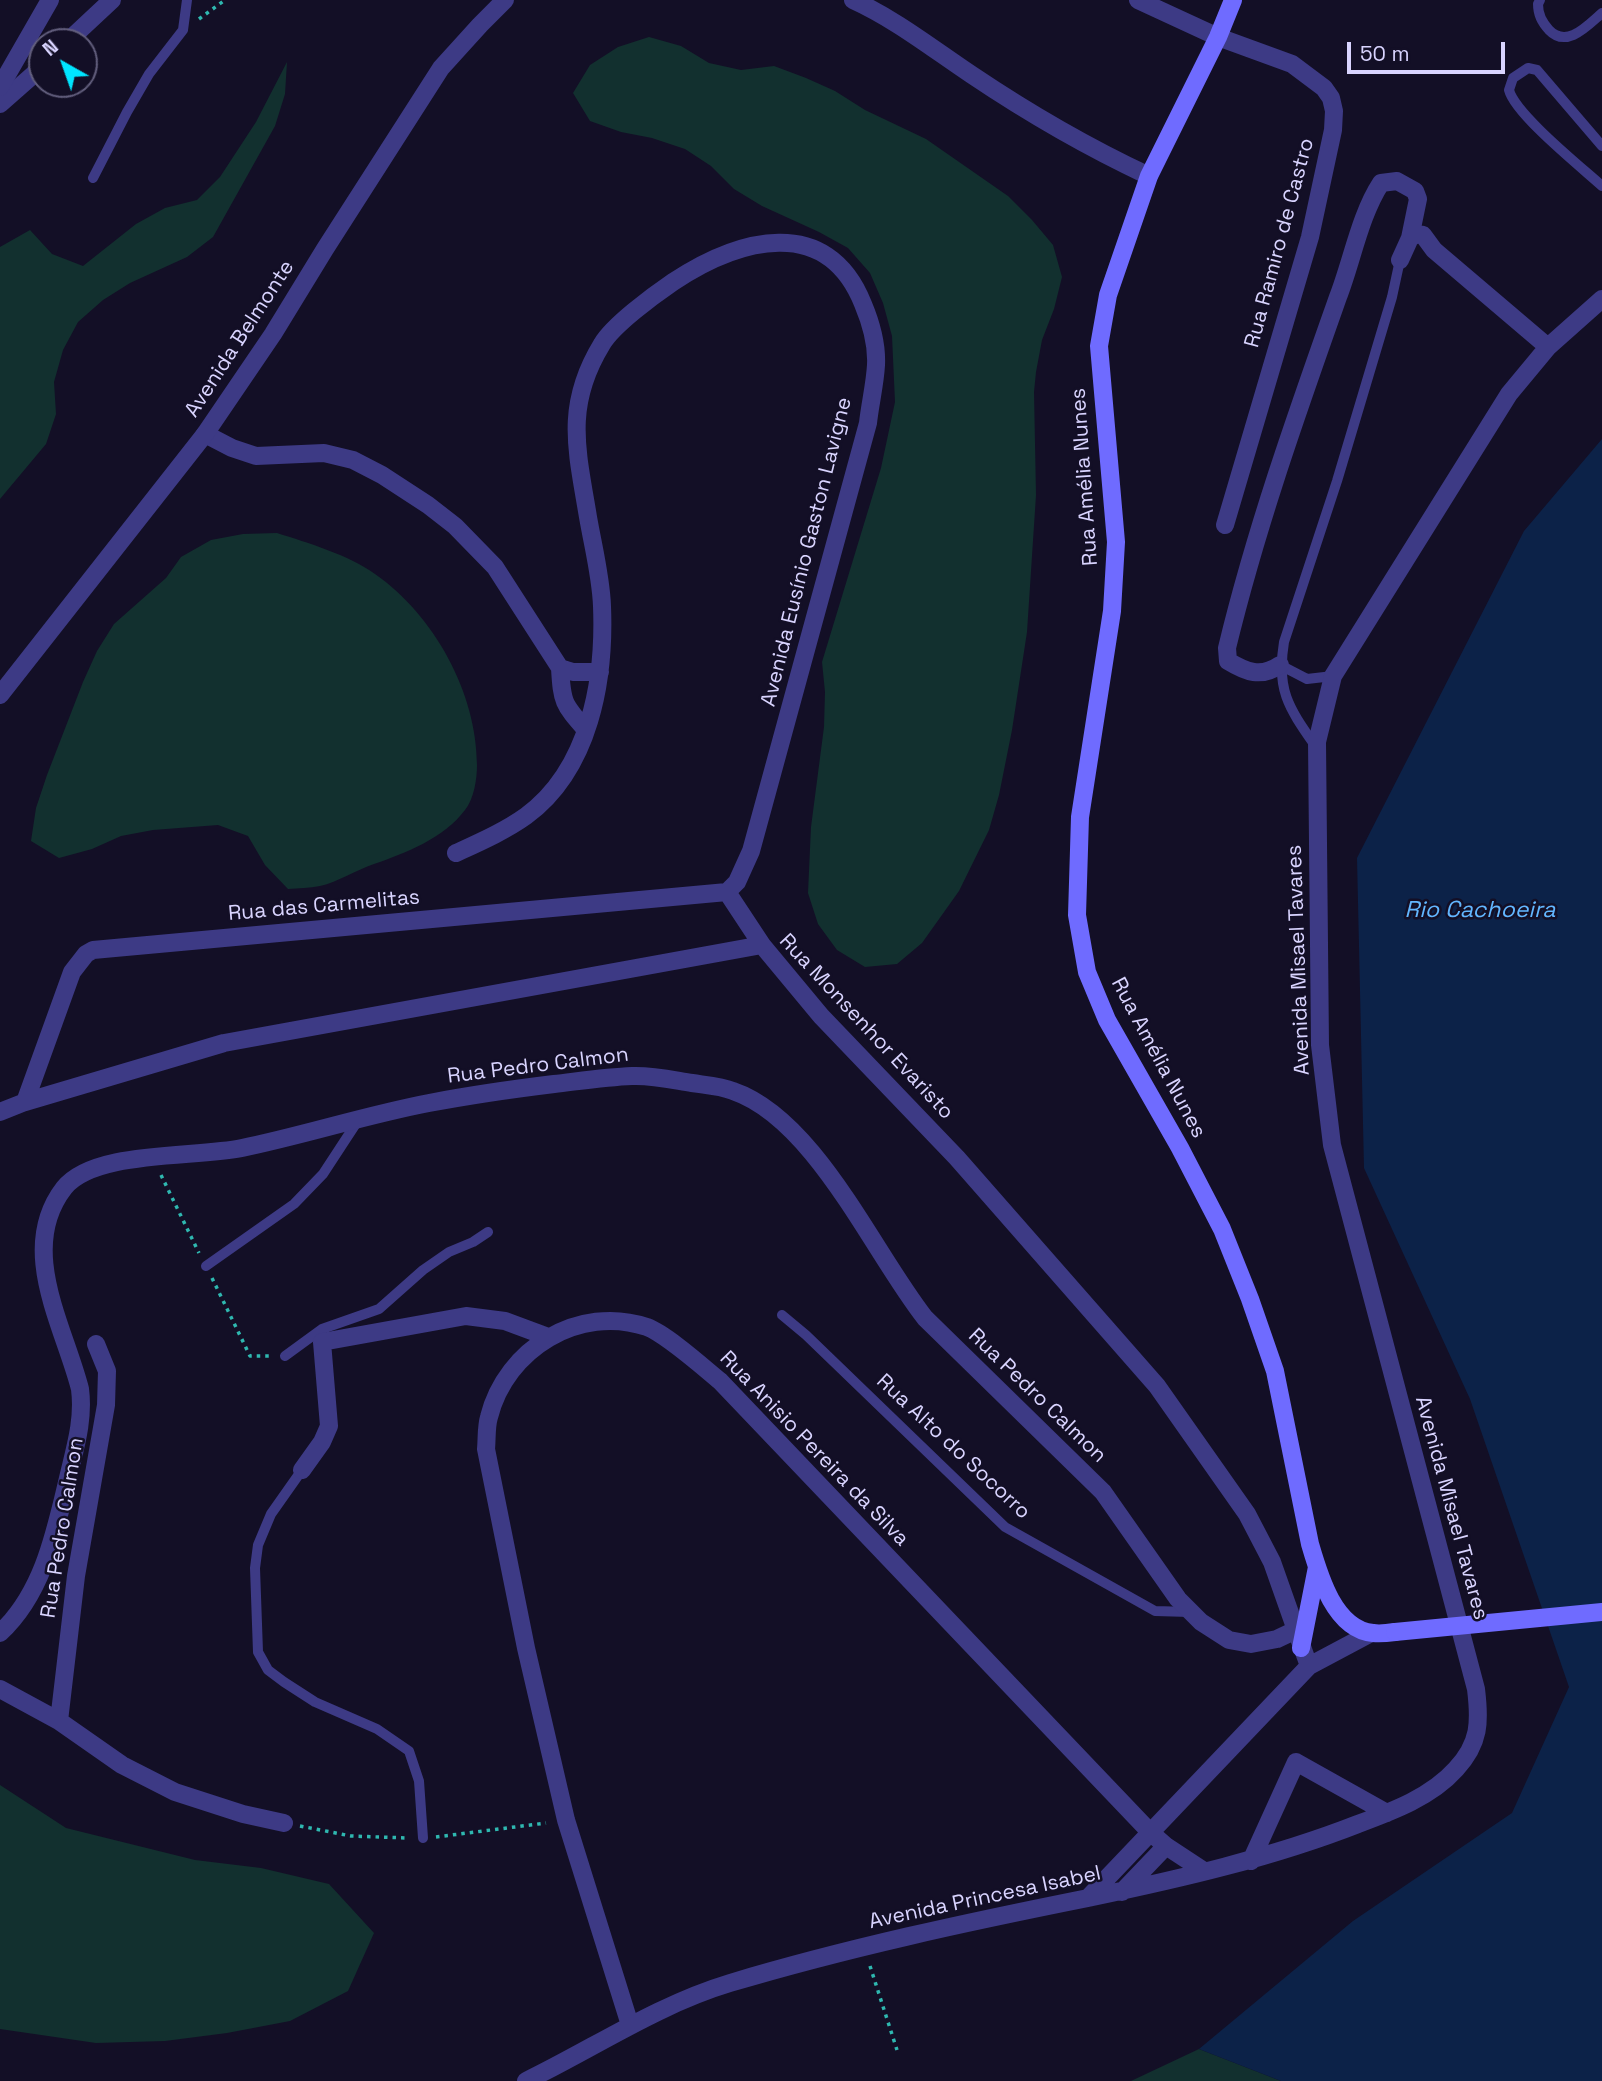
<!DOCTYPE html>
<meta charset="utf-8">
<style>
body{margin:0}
#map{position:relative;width:1602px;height:2081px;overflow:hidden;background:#130f26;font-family:"Space Grotesk",sans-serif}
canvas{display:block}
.north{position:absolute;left:28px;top:28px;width:70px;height:70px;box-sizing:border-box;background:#130f26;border:2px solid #625e7d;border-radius:50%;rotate:320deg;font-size:19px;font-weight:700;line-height:28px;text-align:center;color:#d9d4ff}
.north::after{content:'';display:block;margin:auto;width:24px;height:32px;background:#00e5ff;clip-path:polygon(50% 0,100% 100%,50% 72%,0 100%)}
.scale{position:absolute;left:1347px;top:42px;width:158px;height:32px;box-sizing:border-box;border:4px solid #d9d4ff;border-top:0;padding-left:9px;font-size:21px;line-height:24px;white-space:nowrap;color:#d9d4ff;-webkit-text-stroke:5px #130f26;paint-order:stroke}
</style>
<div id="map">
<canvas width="1602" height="2081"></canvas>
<div class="north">N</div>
<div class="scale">50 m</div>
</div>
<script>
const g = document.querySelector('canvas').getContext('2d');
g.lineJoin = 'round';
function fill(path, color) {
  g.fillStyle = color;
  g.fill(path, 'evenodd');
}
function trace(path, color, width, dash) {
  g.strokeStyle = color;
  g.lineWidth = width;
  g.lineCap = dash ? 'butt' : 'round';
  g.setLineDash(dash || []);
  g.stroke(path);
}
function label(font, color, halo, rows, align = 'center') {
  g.font = font + ' "Space Grotesk",sans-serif';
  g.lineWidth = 5;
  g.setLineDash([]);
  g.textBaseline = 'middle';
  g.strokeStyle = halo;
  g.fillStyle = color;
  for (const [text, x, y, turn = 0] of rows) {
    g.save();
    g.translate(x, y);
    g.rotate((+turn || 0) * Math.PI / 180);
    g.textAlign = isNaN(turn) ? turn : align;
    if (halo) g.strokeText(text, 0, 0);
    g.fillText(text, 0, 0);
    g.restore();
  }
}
fill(new Path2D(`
 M 649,37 L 681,46 L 709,63 L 741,70 L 774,66 L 806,78 L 835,91 L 865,110 L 926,139 L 1008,196 L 1032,220 L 1053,245 L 1062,277 L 1054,309 L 1042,340 L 1036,372 L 1034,392 L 1036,495 L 1027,632 L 1012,730 L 999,795 L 989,830 L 959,891 L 922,943 L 897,964 L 865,967 L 837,950 L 818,924 L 808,893 L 811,827 L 824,727 L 825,692 L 822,662 L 881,468 L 895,402 L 892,336 L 883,303 L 870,273 L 848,248 L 819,232 L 762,206 L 734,189 L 711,166 L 685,149 L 652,138 L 621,132 L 590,121 L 573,93 L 590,65 L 618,47 Z
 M 287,62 L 285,94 L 275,126 L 213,237 L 187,257 L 130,283 L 103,300 L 78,322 L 63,350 L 54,382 L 56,414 L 46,444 L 0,499 L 0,247 L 30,230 L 52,254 L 83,266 L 136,224 L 165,208 L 197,200 L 220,177 L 256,122 Z
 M 277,533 C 308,543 349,555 375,574 C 434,615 477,693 477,765 C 477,779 474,799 465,810 C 444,838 406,853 374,864 C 356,870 338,882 320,886 C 310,888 298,888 288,889 L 265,865 L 248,836 L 218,825 L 153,830 L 121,836 L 92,849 L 59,858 L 31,841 L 36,808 L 47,775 L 83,682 L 97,651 L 114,624 L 166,578 L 181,557 L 211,540 L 243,534 Z
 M 0,1785 L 66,1828 L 195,1860 L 261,1868 L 329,1884 L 374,1933 L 348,1991 L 290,2021 L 227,2033 L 165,2041 L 96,2043 L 0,2029 Z
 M 1199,2049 L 1281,2081 L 1131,2081 Z`), '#12302f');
fill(new Path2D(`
 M 1602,439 L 1602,2081 L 1281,2081 L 1199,2049 L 1353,1921 L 1512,1813 L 1569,1687 L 1470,1399 L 1364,1168 L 1357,858 L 1524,531 Z`), '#0c2248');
trace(new Path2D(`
 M 199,19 L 225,0
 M 161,1175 L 199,1253
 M 212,1278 L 250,1356 L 271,1356
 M 300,1826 L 351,1836 L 407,1838
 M 436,1837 L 546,1823
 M 870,1966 L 897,2050`), '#2fb8b0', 3.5, [3.5, 5]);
trace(new Path2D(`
 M 1540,0 L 1538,4 C 1538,15 1542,22 1549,30 C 1567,49 1588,25 1602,13
 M 1602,146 L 1537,70 L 1528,68 L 1513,78 L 1509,90 C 1515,114 1581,167 1602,186
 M 93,178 L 127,112 L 149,74 L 183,30 L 187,0
 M 1280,665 L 1307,679 L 1333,676
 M 1316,747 C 1289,708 1276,691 1284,642 L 1337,481 L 1392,297 L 1400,260
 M 206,1266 L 294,1204 L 323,1174 L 359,1119
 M 782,1315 L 806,1335 L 1005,1527 L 1155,1611 L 1190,1612
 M 285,1356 L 322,1329 L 379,1309 L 423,1270 L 449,1252 L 473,1242 L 488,1232
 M 302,1470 L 271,1514 L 258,1545 L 255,1568 L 258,1652 L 268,1670 L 284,1682 L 315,1702 L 377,1729 L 409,1751 L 419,1781 L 423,1838`), '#3d3a85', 10);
trace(new Path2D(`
 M 853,0 C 895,19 933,49 972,75 C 1030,114 1085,146 1149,176
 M 1138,0 L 1218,37 L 1292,64 L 1324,88 L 1331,98 L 1334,111 L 1333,130 L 1310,237 L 1225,525
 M 67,42 L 112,0
 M 0,104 L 42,67
 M 1400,260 L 1410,238 L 1417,234 L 1423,235 L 1434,250 L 1548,347
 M 205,434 L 232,448 L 256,456 L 324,453 L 353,460 L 382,475 L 428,505 L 455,526 L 495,567 L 560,668 L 573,672 L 600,672
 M 1280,665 C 1261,678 1246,672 1228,661 L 1227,648 C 1256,528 1297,413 1338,297 C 1352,261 1360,215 1381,183 L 1397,181 L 1415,191 L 1418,199 L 1410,238
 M 560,668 C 562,702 563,704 586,730
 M 456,853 C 480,842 505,831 526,816 C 590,769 605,680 602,606 C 601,577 593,546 588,517 C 577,450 564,406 602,344 C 613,325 654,295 673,282 C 738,239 827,213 863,304 C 871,323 877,345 876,365 C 875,384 870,404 868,423 L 751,851 L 737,882 L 727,892 L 762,945
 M 25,1102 L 72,972 L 86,954 L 93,950 L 727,892
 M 0,1112 L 25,1102 L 224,1043 L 762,945 L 821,1016 L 957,1158 L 1157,1386 L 1247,1514 L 1272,1562 L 1296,1630
 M 302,1470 L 322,1442 L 329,1426 L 322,1342 L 466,1316 L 505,1321 L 548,1337
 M 0,1633 C 43,1593 55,1533 68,1478 C 75,1448 84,1420 80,1389 C 64,1326 17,1249 64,1188 C 94,1150 195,1158 242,1148 C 305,1135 366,1115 429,1103 C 471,1095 513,1089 554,1084 C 580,1081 606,1077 632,1076 C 652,1075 673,1080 692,1083 C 705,1085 721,1086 733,1091 C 815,1119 873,1252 925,1318 L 1103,1492 L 1178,1599 L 1201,1622 L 1229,1640 L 1251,1644 L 1277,1639 L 1296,1630 L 1309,1666
 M 0,1689 L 59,1721 L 122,1765 L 175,1792 L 243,1814 L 284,1823
 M 59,1721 L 76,1576 L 106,1405 L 107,1371 L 96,1344
 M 1251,1861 L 1296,1762 L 1387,1813
 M 1122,1892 L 1166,1846
 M 1088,1898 L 1309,1666 L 1371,1633
 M 630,2025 L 566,1820 L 526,1648 L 486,1449 C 487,1439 486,1427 489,1417 C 506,1349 579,1304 647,1327 C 666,1334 703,1367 720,1381 L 1150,1832 L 1166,1846 L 1204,1871
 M 526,2081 C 594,2048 657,2005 730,1983 C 847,1948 968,1922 1088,1898 C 1179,1879 1271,1858 1358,1824 C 1393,1811 1431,1797 1456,1769 C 1480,1743 1480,1722 1476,1689 L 1332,1145 L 1320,1045 L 1317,742 L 1333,676 L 1509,394 L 1548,347 L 1602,299`), '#3d3a85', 18);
trace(new Path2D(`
 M 0,87 L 50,0
 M 0,695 L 205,434 L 273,334 L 325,249 L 441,68 L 480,25 L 505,0`), '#3d3a85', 18);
trace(new Path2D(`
 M 1233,0 L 1218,37 L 1149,176 L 1108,295 L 1099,346 L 1116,542 L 1112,611 L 1080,817 L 1077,915 L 1087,972 L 1107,1020 L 1180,1148 L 1222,1229 L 1250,1299 L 1275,1371 L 1310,1544 C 1319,1575 1334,1629 1373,1633 C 1380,1634 1388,1633 1395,1632
 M 1301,1648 L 1317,1567`), '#6f6bff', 18);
trace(new Path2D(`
 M 1395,1632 L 1602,1612`), '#6f6bff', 18);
label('21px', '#d9d4ff', '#130f26', [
 ["Rua Ramiro de Castro",1280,243,-75],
 ["Avenida Belmonte",240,339,-57],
 ["Rua Amélia Nunes",1085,477,-94],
 ["Avenida Eusínio Gaston Lavigne",807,552,-76],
 ["Rua das Carmelitas",324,906,-5],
 ["Avenida Misael Tavares",1299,960,-92],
 ["Rua Monsenhor Evaristo",866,1027,47],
 ["Rua Amélia Nunes",1158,1058,62],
 ["Rua Pedro Calmon",538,1066,-7],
 ["Rua Pedro Calmon",1037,1396,44],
 ["Rua Alto do Socorro",953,1447,43],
 ["Rua Anisio Pereira da Silva",814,1449,46],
 ["Avenida Misael Tavares",1451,1508,75],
 ["Rua Pedro Calmon",63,1528,-81],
 ["Avenida Princesa Isabel",985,1898,-12]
]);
label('italic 23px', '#62b6ff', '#130f26', [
 ["Rio Cachoeira",1480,911]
]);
</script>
